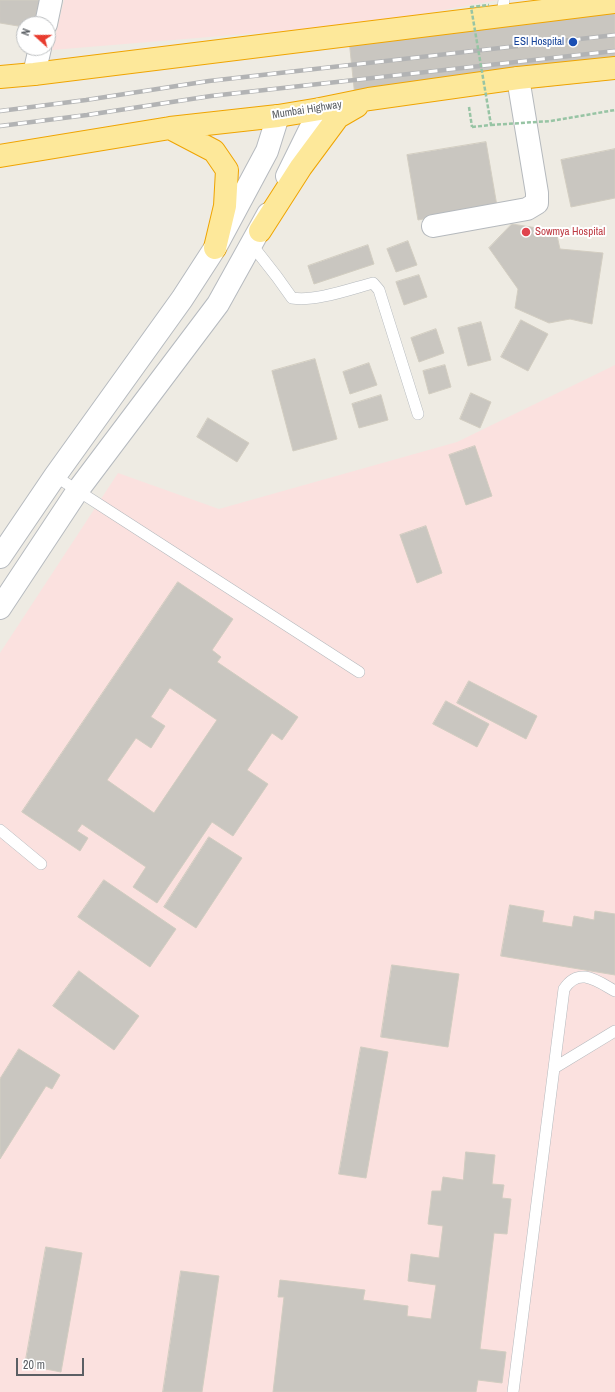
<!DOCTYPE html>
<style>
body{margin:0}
#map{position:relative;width:615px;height:1392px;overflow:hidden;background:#eeebe3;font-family:"Archivo Narrow",sans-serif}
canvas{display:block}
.north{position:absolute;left:16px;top:16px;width:40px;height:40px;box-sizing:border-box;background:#fff;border:1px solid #bdbfc1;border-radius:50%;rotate:291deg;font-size:11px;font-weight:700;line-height:16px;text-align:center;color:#5b5f64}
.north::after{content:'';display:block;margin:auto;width:14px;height:18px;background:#e83c2f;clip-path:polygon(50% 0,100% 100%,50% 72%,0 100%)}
.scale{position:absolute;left:16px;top:1358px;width:68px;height:18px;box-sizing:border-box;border:2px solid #5b5f64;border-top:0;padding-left:5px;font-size:12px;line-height:14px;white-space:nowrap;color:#5b5f64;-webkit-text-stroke:3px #fff;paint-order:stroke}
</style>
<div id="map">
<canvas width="615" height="1392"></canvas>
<div class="north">N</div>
<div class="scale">20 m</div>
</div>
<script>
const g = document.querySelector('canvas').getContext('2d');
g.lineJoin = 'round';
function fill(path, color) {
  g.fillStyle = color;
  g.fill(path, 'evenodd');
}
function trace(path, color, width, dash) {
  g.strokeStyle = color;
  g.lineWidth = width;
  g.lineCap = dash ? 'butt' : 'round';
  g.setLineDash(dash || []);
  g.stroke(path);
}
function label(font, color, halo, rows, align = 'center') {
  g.font = font + ' "Archivo Narrow",sans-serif';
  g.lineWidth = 4;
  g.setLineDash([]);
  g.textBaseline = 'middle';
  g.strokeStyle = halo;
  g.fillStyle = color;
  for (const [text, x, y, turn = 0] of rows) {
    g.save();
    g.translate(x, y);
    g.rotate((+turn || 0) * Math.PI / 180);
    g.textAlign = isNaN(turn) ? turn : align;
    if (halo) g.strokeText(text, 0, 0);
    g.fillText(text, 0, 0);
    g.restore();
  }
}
fill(new Path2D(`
 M 64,0 L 498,0 L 367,24 L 52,50 Z
 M 615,365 L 615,1392 L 0,1392 L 0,653 L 118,473 L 219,509 L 457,442 Z`), '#fbe1df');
const building = new Path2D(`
 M 0,0 L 41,0 L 37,24 L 24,24 L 24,27 L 0,23 Z
 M 615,1 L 615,79 L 356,107 L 348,30 Z
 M 486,142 L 497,206 L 418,220 L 407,155 Z
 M 615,149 L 615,198 L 571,207 L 561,160 Z
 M 512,224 L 556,231 L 560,249 L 603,253 L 592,324 L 570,319 L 549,323 L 515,308 L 518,289 L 489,248 Z
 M 408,241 L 417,265 L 396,272 L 387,249 Z
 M 368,245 L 374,264 L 314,284 L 308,266 Z
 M 419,275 L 427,297 L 404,305 L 396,282 Z
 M 521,320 L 548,334 L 528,371 L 501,357 Z
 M 481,322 L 491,360 L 468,366 L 458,328 Z
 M 436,329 L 444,353 L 419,362 L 411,338 Z
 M 315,359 L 337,439 L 293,451 L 272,371 Z
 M 369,363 L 377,385 L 350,394 L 343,372 Z
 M 445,365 L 451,387 L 429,394 L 423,371 Z
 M 471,393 L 491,402 L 480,428 L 460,419 Z
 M 381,395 L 388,420 L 359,428 L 352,404 Z
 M 208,418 L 249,443 L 237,462 L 197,437 Z
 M 475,446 L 492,496 L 466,505 L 449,455 Z
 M 426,526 L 442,573 L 417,583 L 400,535 Z
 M 178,582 L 233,619 L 212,650 L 221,657 L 217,662 L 298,717 L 282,740 L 272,733 L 247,770 L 268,784 L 233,836 L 212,822 L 157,903 L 133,887 L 146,867 L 82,824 L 77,831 L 88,838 L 80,851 L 22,812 ZM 170,688 L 217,720 L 154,813 L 107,780 L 136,738 L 151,748 L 165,726 L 151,717 Z
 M 469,681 L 537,716 L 526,739 L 457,703 Z
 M 446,701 L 489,724 L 477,747 L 433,724 Z
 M 209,837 L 242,858 L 196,928 L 164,907 Z
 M 104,880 L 176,929 L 150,967 L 78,917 Z
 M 510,905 L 544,911 L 542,922 L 572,927 L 574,916 L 594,920 L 595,911 L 615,914 L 615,975 L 501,956 Z
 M 392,965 L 459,974 L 448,1047 L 381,1037 Z
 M 79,971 L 139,1016 L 114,1050 L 53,1006 Z
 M 361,1047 L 388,1052 L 366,1178 L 339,1174 Z
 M 19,1049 L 60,1075 L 52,1089 L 46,1086 L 0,1159 L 0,1079 Z
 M 466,1152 L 495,1155 L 492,1184 L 504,1185 L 502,1198 L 511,1199 L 507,1234 L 494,1233 L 480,1349 L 506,1352 L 502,1383 L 478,1380 L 476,1392 L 273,1392 L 284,1297 L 278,1297 L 280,1280 L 365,1290 L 363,1300 L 408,1306 L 407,1316 L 431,1319 L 436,1285 L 408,1281 L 411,1254 L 439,1258 L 443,1226 L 428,1224 L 432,1191 L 441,1191 L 443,1177 L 463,1180 Z
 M 46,1247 L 82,1253 L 61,1372 L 25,1365 Z
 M 181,1271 L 219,1276 L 202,1392 L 163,1392 Z`);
fill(building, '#c9c6c0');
trace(building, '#d2cdc1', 1);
const service = new Path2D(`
 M 502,16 L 504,0
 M 252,245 L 277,277 L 292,298 C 315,302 350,289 373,283 L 379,290 L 418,414
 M 55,476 L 359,672
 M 0,830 L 41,864
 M 554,1068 L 615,1031
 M 513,1392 L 564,989 C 579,966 597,981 615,991`);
const minor = new Path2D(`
 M 46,24 L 51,0
 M 34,74 L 40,48
 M 433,226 L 527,209 L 537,203 L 537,193 L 518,78`);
const secondary = new Path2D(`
 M 287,176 L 320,109
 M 0,557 L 55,476 L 182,299 L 215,248 L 267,151 L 278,116
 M 0,608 L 78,490 L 218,304 L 268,214`);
const trunk = new Path2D(`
 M 0,77 L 34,74 L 615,2
 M 170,128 L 214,151 L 227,170 L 225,206 L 215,248
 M 0,156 L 170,128 L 278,116 L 320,109 L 369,99 L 518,78 L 615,68
 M 260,231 L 301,167 L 338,117 L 357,106`);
trace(service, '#b5b9bd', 12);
trace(minor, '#b5b9bd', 24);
trace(secondary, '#b6babf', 24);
trace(trunk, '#efa402', 24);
trace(new Path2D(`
 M 469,107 L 472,127
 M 551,121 L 615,110`), '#97c4a4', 2.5, [4, 2]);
trace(service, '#fff', 11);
trace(minor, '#fff', 22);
trace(secondary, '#fff', 22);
trace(trunk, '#fde89a', 22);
const rail = new Path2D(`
 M 0,111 L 86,100 L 209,81 L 615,35
 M 0,126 L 87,115 L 211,96 L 615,51`);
trace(rail, '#b2b3b4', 4.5);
trace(rail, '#fff', 3, [9]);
trace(new Path2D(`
 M 491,125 L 551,121
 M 472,127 L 491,125 L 471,7 L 489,5`), '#97c4a4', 2.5, [4, 2]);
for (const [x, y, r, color] of [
 [573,42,5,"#1a4fb4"],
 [526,232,5,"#e0444e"]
]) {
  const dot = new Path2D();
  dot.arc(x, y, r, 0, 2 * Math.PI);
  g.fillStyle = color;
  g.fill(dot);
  trace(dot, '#fff', 1.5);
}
label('11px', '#164399', '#fff', [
 ["ESI Hospital",564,42]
], 'right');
label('11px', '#5b5f64', '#fff', [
 ["Mumbai Highway",307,110,-9]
]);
label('11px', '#be3a42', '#fff', [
 ["Sowmya Hospital",535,232]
], 'left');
</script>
